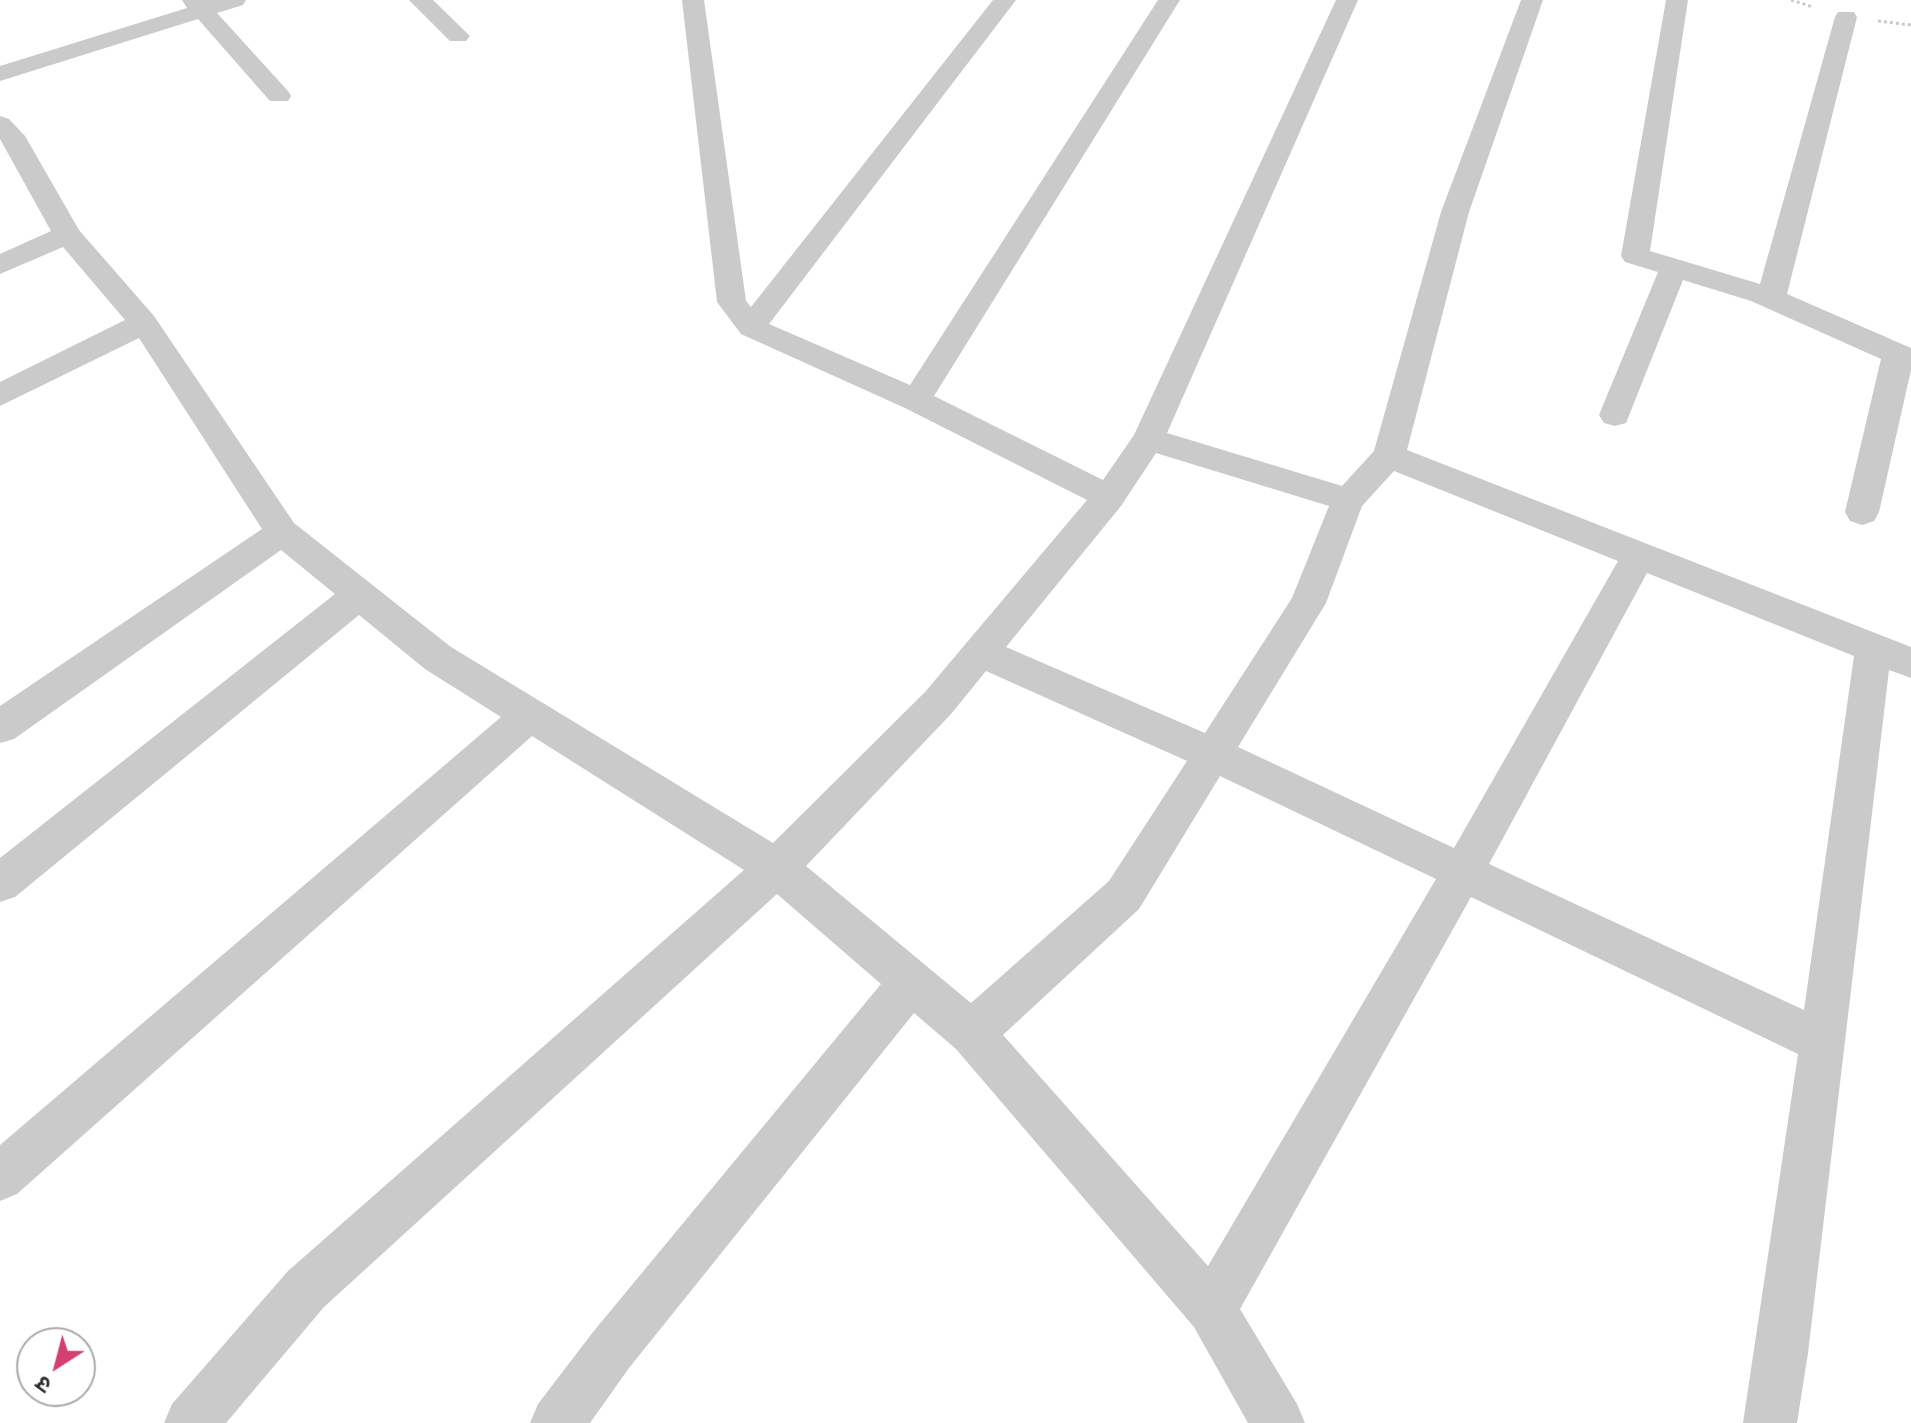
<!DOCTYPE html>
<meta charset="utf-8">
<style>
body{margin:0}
#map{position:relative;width:1911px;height:1423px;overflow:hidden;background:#fff;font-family:Commissioner,"Noto Sans Devanagari",sans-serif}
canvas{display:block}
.north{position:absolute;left:16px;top:1327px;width:80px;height:80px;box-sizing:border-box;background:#fff;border:2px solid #ababab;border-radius:50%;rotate:216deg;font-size:22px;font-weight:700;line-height:32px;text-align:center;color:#2d2d2d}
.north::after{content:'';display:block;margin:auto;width:28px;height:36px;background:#d34070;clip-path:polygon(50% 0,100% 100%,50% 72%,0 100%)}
</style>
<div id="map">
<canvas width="1911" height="1423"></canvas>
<div class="north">उ</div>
</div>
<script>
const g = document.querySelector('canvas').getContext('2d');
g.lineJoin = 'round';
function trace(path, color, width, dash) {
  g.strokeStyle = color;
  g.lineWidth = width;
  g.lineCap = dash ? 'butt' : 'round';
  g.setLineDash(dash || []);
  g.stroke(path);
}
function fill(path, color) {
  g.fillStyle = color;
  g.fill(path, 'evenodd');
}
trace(new Path2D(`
 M 1791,0 L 1813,7
 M 1878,21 L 1911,25`), '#cacaca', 3, [3, 3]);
fill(new Path2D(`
 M 182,0 L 246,0 L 243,5 L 217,13 L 288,91 L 291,96 L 288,101 L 270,101 L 198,19 L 0,81 L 0,66 L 187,8 Z
 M 409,0 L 433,0 L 470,36 L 466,41 L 450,41 Z
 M 682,0 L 704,0 L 746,301 L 751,307 L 993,0 L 1016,0 L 769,324 L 910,385 L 1158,0 L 1180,0 L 934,396 L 1103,480 L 1134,435 L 1336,0 L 1358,0 L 1167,433 L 1342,486 L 1374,451 L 1441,212 L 1521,0 L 1543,0 L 1469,212 L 1407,450 L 1911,647 L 1911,678 L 1889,670 L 1808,1353 L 1797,1423 L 1743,1423 L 1798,1054 L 1471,897 L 1240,1309 L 1297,1404 L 1305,1423 L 1248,1423 L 1194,1327 L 956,1049 L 914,1013 L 629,1368 L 590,1423 L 530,1423 L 538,1404 L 593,1332 L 881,984 L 777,894 L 324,1307 L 226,1423 L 164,1423 L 172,1404 L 288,1271 L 744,870 L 532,736 L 17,1194 L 0,1201 L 0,1145 L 501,717 L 425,669 L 359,615 L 15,897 L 0,902 L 0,858 L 335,594 L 281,550 L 14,739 L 0,743 L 0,706 L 262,529 L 139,338 L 0,406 L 0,382 L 125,320 L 63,247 L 0,274 L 0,254 L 51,231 L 0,139 L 0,116 L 9,119 L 25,136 L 79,230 L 154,316 L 294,523 L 451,647 L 773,843 L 925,692 L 1087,500 L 905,408 L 741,334 L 717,302 ZM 1156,453 L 1329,506 L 1292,598 L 1205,733 L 1006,647 L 1121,506 ZM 1394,471 L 1618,561 L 1454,848 L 1238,747 L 1326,603 L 1362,506 ZM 1647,573 L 1854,656 L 1804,1010 L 1489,864 ZM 986,671 L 1187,761 L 1109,881 L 971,1003 L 806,866 L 951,714 ZM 1220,776 L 1436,879 L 1208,1266 L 1003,1035 L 1139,909 Z
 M 1666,0 L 1688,0 L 1650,251 L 1760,284 L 1835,17 L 1838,12 L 1854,12 L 1857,17 L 1787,294 L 1911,348 L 1911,370 L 1879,512 L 1874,521 L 1862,525 L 1850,521 L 1845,512 L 1881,359 L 1751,301 L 1683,280 L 1626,423 L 1615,426 L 1604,423 L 1599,415 L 1658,272 L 1625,262 L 1621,256 Z`), '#cacaca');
</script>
